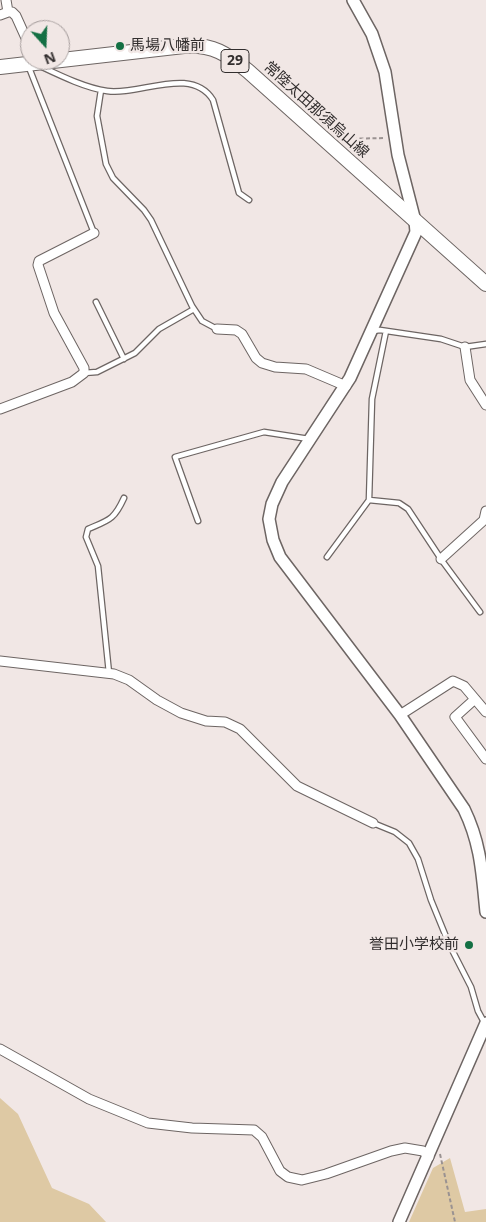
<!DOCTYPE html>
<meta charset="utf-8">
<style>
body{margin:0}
#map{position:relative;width:486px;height:1222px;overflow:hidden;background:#f1e7e5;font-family:"Open Sans",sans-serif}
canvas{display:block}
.north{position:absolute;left:20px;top:20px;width:50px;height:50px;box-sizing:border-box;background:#f1e7e5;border:1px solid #a59d9c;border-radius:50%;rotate:160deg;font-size:14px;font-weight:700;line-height:20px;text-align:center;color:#322e2e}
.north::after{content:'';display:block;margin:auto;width:18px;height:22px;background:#147044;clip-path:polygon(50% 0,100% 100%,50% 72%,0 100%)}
</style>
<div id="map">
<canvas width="486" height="1222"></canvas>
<div class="north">N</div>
</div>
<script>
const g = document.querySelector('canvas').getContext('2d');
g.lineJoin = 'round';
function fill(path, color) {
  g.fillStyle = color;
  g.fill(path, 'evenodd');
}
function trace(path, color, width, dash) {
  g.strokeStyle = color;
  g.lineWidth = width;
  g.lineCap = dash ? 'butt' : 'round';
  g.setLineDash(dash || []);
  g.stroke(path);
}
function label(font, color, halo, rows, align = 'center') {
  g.font = font + ' "Open Sans","Noto Sans JP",sans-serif';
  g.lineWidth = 5;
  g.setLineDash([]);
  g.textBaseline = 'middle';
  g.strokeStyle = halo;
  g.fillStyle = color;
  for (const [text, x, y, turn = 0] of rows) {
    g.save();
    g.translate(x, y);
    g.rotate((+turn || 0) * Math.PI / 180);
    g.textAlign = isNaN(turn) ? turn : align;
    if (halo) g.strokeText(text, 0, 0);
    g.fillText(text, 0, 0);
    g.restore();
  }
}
fill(new Path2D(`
 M 0,1098 L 18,1114 L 52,1188 L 89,1204 L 106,1222 L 0,1222 Z
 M 450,1158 L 465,1212 L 486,1209 L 486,1222 L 409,1222 L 433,1168 Z`), '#dec9a4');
const service = new Path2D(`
 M 28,65 L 94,233
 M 42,67 C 61,76 86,88 107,91 C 140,96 191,65 213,100 L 239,193 L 249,200
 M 101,90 L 97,116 L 106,164 L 113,178 L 144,210 L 151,220 L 192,306 L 202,321 L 217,329
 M 96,302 L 124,359
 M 373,331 L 380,330 L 441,339 L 465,347 L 486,344
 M 84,373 L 97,372 L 135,353 L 159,329 L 194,309
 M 369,500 L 399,503 L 408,509 L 443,562 L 480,612
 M 198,521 L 175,457 L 264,432 L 309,439
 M 327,557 L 369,500 L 372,399 L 386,331
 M 109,673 L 98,566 L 86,537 L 88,529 C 109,520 114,520 124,498
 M 373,823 L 395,832 L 409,843 L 418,859 L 431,900 L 449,944 L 471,987 L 478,1011 L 485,1024`);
const minor = new Path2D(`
 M 6,0 L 8,12
 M 0,15 L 8,12 L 12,12 L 16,16 L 30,47
 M 217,329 L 236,330 L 242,334 L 256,358 L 262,363 L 275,367 L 306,369 L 346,386
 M 465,347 L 470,380 L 486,405
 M 0,409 L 72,382 L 84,373 L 84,368 L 54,313 L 38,265 L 39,261 L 94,233
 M 441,559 L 484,520 L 486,511
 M 0,661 L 114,674 L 129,680 L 157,700 L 181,713 L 206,721 L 225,722 L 240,729 L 297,786 L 373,823
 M 475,699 L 455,717 L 486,759
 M 400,715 L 453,681 L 464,686 L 486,712
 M 0,1049 L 89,1099 L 148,1123 L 192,1128 L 254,1130 L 262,1137 L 280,1171 L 288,1177 L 302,1180 L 326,1174 L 391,1151 L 405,1148 L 423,1151 L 429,1157`);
const tertiary = new Path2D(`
 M 353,0 L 372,34 L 385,72 L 398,155 L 415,221 L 416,232 L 350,378 L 282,482 L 272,504 L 269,519 L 273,540 L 280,557 L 400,715 L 464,809 C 481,844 482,873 486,912
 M 399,1222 L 486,1023`);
const primary = new Path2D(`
 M 0,67 L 184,46 C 213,44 227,54 248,71 L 486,284`);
trace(service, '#6d6563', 7);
trace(minor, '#6d6563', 11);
trace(tertiary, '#6d6563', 14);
trace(primary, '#6d6563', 16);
trace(new Path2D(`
 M 340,139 L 385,138
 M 440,1154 L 455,1222`), '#9a9291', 2, [4, 2.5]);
trace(service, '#fff', 4.5);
trace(minor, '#fff', 9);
trace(tertiary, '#fff', 11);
trace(primary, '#fff', 14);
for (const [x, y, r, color] of [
 [120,46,5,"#147044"],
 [469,945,5,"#147044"]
]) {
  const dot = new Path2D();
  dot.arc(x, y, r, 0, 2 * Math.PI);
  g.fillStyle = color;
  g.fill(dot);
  trace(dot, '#f1e7e5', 2);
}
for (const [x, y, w] of [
 [235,61,28]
]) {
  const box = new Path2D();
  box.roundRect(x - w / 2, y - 11.5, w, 23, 4);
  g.fillStyle = '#f1e7e5';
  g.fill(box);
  trace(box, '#322e2e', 1);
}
label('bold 14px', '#322e2e', null, [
 ["29",235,61]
]);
label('15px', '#322e2e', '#f1e7e5', [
 ["馬場八幡前",130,46],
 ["誉田小学校前",459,945,"right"]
], 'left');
label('15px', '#322e2e', '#f1e7e5', [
 ["常陸太田那須烏山線",316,110,42]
]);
</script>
